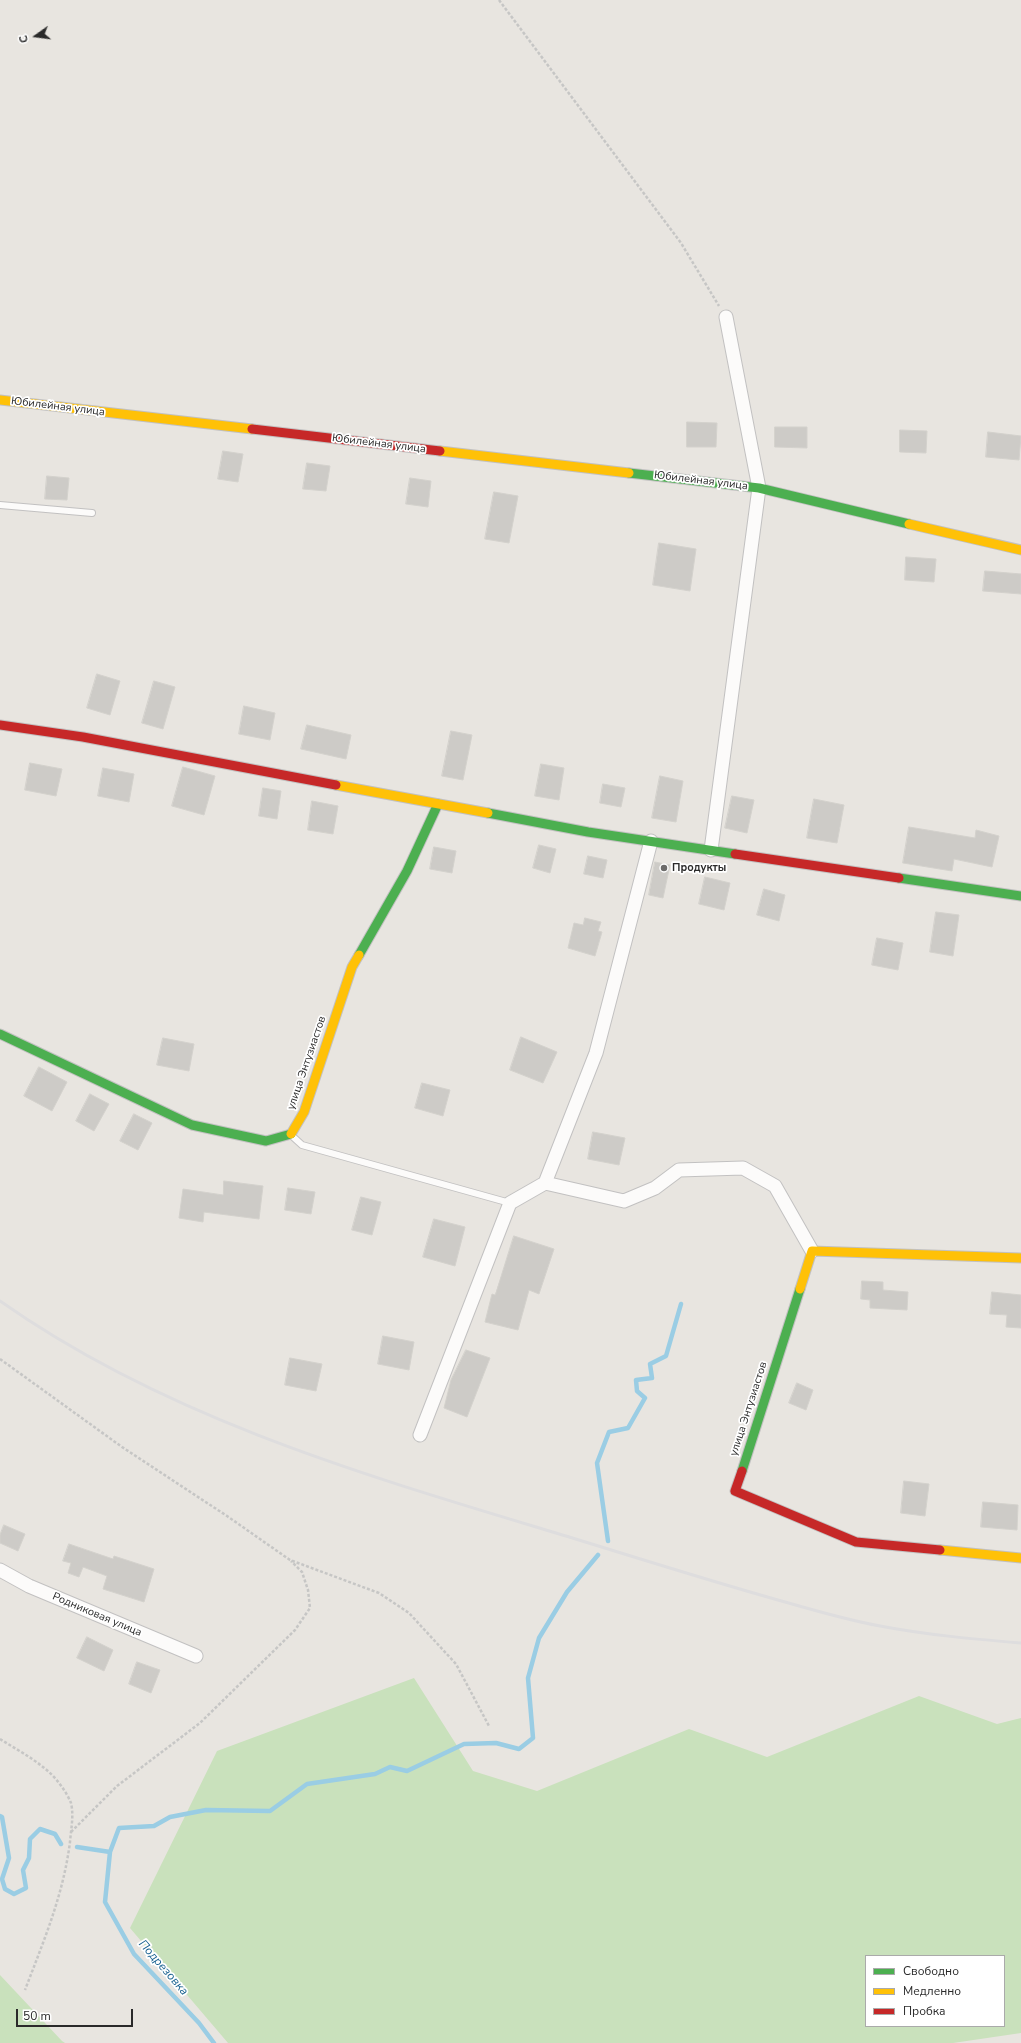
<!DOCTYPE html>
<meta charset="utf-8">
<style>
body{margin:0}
#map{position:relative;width:1021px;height:2043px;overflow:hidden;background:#e8e5e0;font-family:"Nunito Sans",sans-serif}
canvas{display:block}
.legend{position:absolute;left:865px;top:1955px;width:140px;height:72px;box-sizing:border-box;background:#fff;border:1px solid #aaa;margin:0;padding:5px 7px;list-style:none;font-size:12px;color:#2a2a2a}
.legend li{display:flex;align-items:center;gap:8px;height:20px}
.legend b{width:20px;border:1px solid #aaa}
.north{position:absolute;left:16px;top:16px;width:40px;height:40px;-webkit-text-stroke:3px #fff;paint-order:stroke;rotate:256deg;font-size:11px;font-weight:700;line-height:16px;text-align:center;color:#2a2a2a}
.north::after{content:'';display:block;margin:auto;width:14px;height:18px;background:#2a2a2a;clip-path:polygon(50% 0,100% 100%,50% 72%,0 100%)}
.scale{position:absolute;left:16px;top:2009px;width:117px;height:18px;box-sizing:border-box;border:2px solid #2a2a2a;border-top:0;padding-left:5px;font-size:12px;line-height:14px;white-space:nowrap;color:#2a2a2a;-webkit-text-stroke:3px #fff;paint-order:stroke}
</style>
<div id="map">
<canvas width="1021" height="2043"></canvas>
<ul class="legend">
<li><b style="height:5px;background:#4caf50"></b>Свободно</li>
<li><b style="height:5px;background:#ffc107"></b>Медленно</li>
<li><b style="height:5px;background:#c62828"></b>Пробка</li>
</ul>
<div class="north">С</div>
<div class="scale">50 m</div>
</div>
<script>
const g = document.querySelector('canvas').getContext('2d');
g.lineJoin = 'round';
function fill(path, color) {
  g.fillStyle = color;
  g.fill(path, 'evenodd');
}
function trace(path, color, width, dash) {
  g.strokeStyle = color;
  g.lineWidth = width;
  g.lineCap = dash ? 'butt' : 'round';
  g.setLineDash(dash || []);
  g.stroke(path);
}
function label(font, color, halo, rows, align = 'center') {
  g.font = font + ' "Nunito Sans",sans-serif';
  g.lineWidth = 3.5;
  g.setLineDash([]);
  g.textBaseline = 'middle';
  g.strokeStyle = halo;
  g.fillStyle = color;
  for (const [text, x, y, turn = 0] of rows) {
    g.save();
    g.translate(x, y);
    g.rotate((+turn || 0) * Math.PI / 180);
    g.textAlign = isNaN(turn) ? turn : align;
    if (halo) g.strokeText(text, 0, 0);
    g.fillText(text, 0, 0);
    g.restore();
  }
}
fill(new Path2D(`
 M 414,1678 L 473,1771 L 537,1791 L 689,1729 L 767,1757 L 919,1696 L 997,1724 L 1021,1718 L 1021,2033 L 953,2043 L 228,2043 L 130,1928 L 217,1751 ZM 866,1956 L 1004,1956 L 1004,2026 L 866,2026 Z
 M 0,1975 L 62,2041 L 65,2043 L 0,2043 Z`), '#c9e1bc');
trace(new Path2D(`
 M 608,1541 L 597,1463 L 609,1432 L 628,1428 L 645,1398 L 637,1391 L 636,1380 L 652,1378 L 650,1364 L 666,1356 L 681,1304
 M 0,1816 L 2,1817 L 9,1858 L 2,1879 L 5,1889 L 14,1894 L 26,1888 L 23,1870 L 29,1858 L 30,1839 L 40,1829 L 55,1834 L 61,1844
 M 77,1847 L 110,1852 L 119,1828 L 154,1826 L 170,1817 L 206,1810 L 270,1811 L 307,1784 L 375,1774 L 390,1767 L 407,1771 L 464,1744 L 496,1743 L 519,1749 L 533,1738 L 528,1678 L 539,1638 L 567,1592 L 598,1555
 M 110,1852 L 105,1902 L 134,1954 L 199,2023 L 214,2043`), '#9acde4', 4.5);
const building = new Path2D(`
 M 687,422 L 717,423 L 716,447 L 687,447 Z
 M 775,427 L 807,427 L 807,448 L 775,447 Z
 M 900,430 L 927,431 L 926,453 L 900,452 Z
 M 988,432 L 1021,436 L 1019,460 L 986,457 Z
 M 223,451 L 243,454 L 238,482 L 218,479 Z
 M 307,463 L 330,466 L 326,491 L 303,489 Z
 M 47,476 L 69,478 L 67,500 L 45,499 Z
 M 410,478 L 431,481 L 428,507 L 406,504 Z
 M 494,492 L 518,496 L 509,543 L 485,539 Z
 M 659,543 L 696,549 L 690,591 L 653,585 Z
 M 906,557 L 936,559 L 934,582 L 905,580 Z
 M 985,571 L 1021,574 L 1021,594 L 983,591 Z
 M 97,674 L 120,681 L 110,715 L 87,708 Z
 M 154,681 L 175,687 L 163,729 L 142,723 Z
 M 244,706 L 275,713 L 270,740 L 239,734 Z
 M 307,725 L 351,735 L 346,759 L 301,749 Z
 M 451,731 L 472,735 L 463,780 L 442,776 Z
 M 30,763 L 62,769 L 56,796 L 25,790 Z
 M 541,764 L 564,768 L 559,800 L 535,796 Z
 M 183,767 L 215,776 L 204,815 L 172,806 Z
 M 103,768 L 134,774 L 129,802 L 98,796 Z
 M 660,776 L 683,781 L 676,822 L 652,818 Z
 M 603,784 L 625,788 L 621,807 L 600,803 Z
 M 263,788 L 281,791 L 277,819 L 259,816 Z
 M 732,796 L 754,800 L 747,833 L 725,828 Z
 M 814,799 L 844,805 L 837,843 L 807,838 Z
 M 312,801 L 338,806 L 333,834 L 308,830 Z
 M 909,827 L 975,838 L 976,830 L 999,836 L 992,867 L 954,859 L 952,871 L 903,863 Z
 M 539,845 L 556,849 L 550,873 L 533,868 Z
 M 434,847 L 456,851 L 452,873 L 430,869 Z
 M 588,856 L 607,860 L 603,878 L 584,874 Z
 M 655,862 L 670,865 L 663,898 L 649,895 Z
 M 705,877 L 730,883 L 724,910 L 699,904 Z
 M 764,889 L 785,895 L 779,921 L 757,915 Z
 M 936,912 L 959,915 L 953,956 L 930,952 Z
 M 585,918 L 601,922 L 598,931 L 602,932 L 595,956 L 568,948 L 574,923 L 583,925 Z
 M 877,938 L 903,943 L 898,970 L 872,965 Z
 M 521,1037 L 557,1052 L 543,1083 L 510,1070 Z
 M 163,1038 L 194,1044 L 189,1071 L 157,1065 Z
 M 39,1067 L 67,1082 L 52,1111 L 24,1096 Z
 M 422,1083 L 450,1090 L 443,1116 L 415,1108 Z
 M 90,1094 L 109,1104 L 94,1131 L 76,1121 Z
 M 134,1114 L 152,1123 L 138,1150 L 120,1141 Z
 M 593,1132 L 625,1138 L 619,1165 L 588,1159 Z
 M 224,1181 L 263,1186 L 259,1219 L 204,1212 L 203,1222 L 179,1218 L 183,1189 L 223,1195 Z
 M 288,1188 L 315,1192 L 311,1214 L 285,1210 Z
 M 361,1197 L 381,1202 L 372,1235 L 352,1230 Z
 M 434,1219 L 465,1227 L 455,1266 L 423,1257 Z
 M 514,1236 L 554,1249 L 539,1294 L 529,1290 L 518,1330 L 485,1322 L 492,1294 L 495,1295 Z
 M 862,1281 L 883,1282 L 883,1290 L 908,1292 L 907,1310 L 870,1308 L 870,1300 L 861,1299 Z
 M 992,1292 L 1021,1295 L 1021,1328 L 1006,1327 L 1007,1315 L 990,1314 Z
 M 383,1336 L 414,1342 L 409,1370 L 378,1364 Z
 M 466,1350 L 490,1358 L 467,1417 L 444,1408 L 451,1380 Z
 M 290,1358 L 322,1364 L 316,1391 L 285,1385 Z
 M 797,1383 L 813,1390 L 806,1410 L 789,1403 Z
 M 904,1481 L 929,1484 L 925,1516 L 901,1513 Z
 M 983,1502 L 1018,1505 L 1017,1530 L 981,1527 Z
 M 4,1525 L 25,1534 L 18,1551 L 0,1543 L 0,1535 Z
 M 69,1544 L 113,1559 L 114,1556 L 154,1569 L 144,1602 L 103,1589 L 107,1576 L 83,1567 L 79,1577 L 68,1573 L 71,1563 L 63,1561 Z
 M 87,1637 L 113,1650 L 104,1671 L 77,1658 Z
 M 137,1662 L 160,1670 L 151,1693 L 129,1684 Z`);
fill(building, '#cdcbc7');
trace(building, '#d3d1cc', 1);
const lane = new Path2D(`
 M 0,505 L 92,513
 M 291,1135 L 302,1145 L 510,1203`);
const street = new Path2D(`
 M 711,850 L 759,488 L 726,317
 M 545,1183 L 624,1201 L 655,1188 L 679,1170 L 743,1168 L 775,1186 L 812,1251
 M 420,1435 L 510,1203 L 545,1183 L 596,1053 L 651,841
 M 0,1570 L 29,1586 L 196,1656`);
const fast = new Path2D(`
 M 629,473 L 759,488 L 909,524
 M 488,813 L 588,832 L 735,854
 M 899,878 L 1021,896
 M 359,955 L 407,871 L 438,804
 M 0,1034 L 192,1125 L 266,1141 L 291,1134
 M 742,1471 L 800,1289`);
const slow = new Path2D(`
 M 0,400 L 252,429
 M 440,451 L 629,473
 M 909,524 L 1021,550
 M 336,785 L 488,813
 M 291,1134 L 304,1112 L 352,967 L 359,955
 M 800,1289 L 812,1251 L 1021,1258
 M 940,1550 L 1021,1558`);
const jam = new Path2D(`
 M 252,429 L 440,451
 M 0,725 L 83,737 L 336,785
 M 735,854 L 899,878
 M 742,1471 L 735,1491 L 856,1542 L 940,1550`);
trace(lane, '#c2c1c1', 8);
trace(street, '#c2c1c1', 15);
trace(fast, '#c2c1c1', 11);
trace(slow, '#c2c1c1', 11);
trace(jam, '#c2c1c1', 11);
trace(new Path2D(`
 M 499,0 L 681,243 L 719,306
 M 0,1359 L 122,1447 L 227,1516 L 290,1560 L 379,1593 L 409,1613 L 456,1664 L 489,1726
 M 0,1739 C 22,1753 47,1765 62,1787 C 65,1791 69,1798 71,1803 C 74,1816 71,1829 70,1842 C 63,1896 44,1940 25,1990
 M 71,1832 L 117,1786 L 200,1723 L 295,1630 L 310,1608 L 308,1590 L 302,1572 L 291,1561`), '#c6c6c5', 2.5, [3, 2]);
trace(lane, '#fcfbfa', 6);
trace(street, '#fcfbfa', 13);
trace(fast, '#4caf50', 9);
trace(slow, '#ffc107', 9);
trace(jam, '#c62828', 9);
trace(new Path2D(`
 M 0,1301 C 166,1418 364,1475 556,1533 C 625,1554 694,1576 764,1596 C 803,1607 841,1619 880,1626 C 927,1635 974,1639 1021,1643`), '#deddde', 3);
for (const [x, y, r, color] of [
 [664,868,4,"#6c6b6a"]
]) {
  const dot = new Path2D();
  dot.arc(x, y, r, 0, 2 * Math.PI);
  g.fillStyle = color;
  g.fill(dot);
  trace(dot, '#fff', 1.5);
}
label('11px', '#2a2a2a', '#fff', [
 ["Юбилейная улица",58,407,7],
 ["Юбилейная улица",379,444,7],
 ["Юбилейная улица",701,481,7],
 ["улица Энтузиастов",307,1063,-71],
 ["улица Энтузиастов",749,1409,-72],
 ["Родниковая улица",97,1615,23]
]);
label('bold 11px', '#2a2a2a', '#fff', [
 ["Продукты",672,868]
], 'left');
label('italic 12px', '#186190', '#fff', [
 ["Подрезовка",163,1968,49]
]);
</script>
